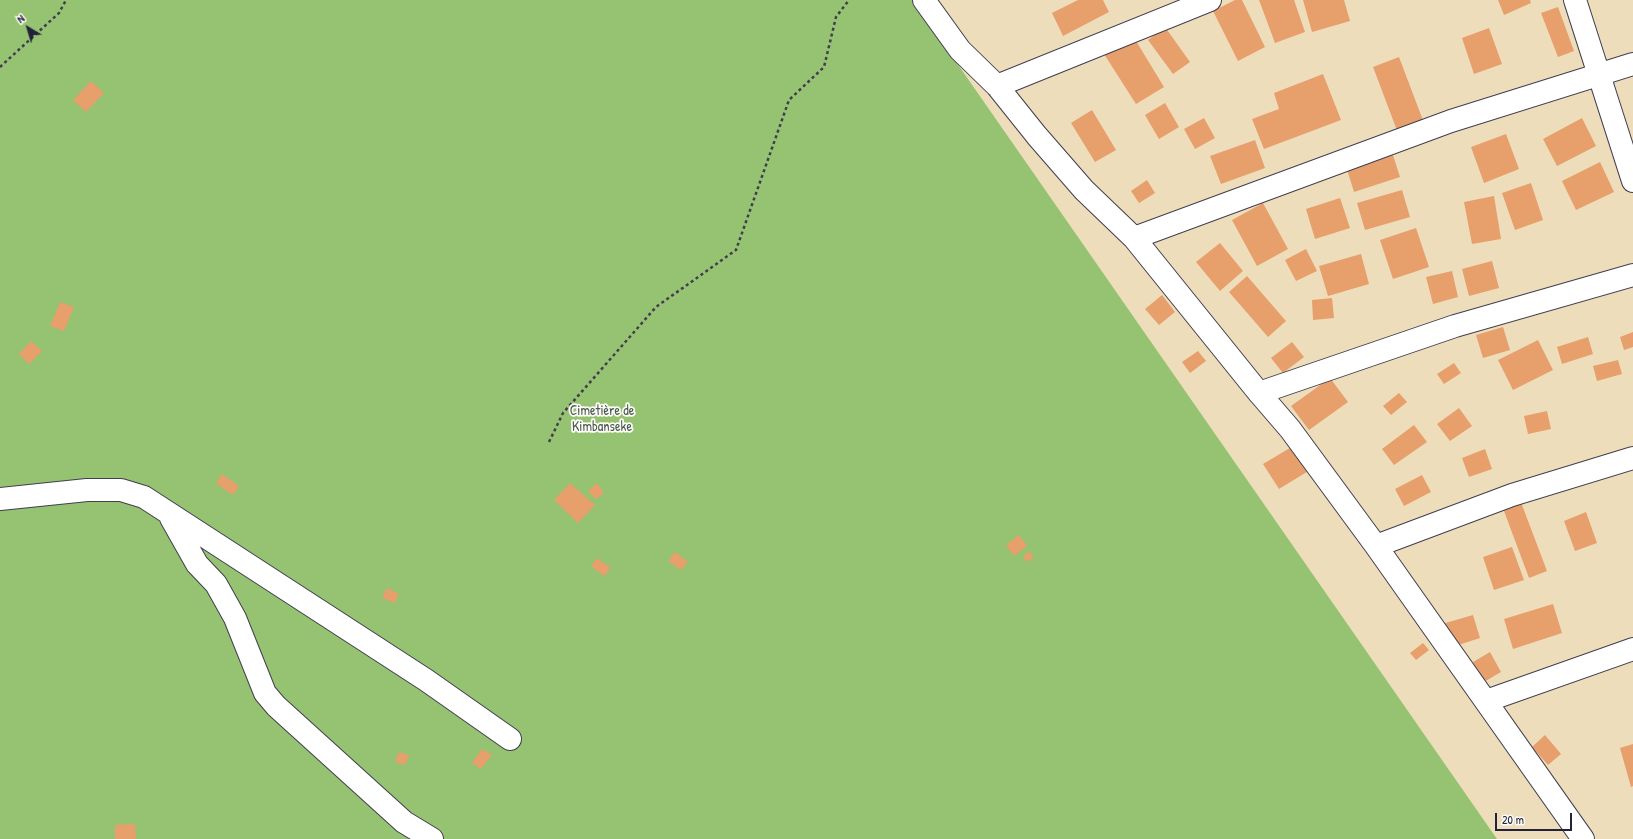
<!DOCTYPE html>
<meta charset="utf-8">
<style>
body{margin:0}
#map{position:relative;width:1633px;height:839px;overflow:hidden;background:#edb;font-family:"Patrick Hand",sans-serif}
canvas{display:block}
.north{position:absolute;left:8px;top:8px;width:40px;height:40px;-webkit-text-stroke:3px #fdfcf7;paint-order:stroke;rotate:322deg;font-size:11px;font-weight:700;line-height:16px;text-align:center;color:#22223b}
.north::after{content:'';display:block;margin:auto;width:14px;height:18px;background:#22223b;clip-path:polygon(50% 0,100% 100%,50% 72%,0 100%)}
.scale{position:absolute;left:1495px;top:813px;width:77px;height:18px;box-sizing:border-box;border:2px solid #22223b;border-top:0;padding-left:5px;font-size:12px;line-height:14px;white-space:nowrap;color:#22223b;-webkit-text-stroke:3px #fdfcf7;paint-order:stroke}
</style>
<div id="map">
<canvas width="1633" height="839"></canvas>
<div class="north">N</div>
<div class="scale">20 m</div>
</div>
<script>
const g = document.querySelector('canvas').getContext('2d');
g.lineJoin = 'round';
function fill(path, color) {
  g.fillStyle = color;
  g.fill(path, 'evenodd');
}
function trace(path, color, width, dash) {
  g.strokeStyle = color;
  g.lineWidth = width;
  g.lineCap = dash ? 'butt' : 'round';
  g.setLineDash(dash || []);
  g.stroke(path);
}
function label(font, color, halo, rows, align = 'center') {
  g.font = font + ' "Patrick Hand",sans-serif';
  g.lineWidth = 3.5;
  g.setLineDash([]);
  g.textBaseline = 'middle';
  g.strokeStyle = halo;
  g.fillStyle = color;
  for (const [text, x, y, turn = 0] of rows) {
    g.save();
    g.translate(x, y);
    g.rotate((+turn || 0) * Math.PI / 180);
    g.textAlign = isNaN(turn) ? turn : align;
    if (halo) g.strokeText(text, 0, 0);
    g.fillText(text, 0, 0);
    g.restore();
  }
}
fill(new Path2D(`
 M 0,0 L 913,0 L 1497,839 L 0,839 Z`), '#95c372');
fill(new Path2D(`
 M 1078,0 L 1103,0 L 1109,12 L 1063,36 L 1052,13 Z
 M 1235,0 L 1242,0 L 1265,47 L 1238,61 L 1213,11 Z
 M 1259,0 L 1294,0 L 1305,32 L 1275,43 Z
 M 1303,0 L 1344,0 L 1350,21 L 1312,32 Z
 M 1498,0 L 1530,0 L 1531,3 L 1504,15 Z
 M 1558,7 L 1574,51 L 1558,57 L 1541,13 Z
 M 1165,27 L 1190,62 L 1173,74 L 1148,40 Z
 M 1489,28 L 1502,64 L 1474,74 L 1462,38 Z
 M 1133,36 L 1164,87 L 1136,104 L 1104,54 Z
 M 1399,57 L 1424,123 L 1398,133 L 1373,67 Z
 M 1323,74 L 1341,120 L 1264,149 L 1252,119 L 1279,109 L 1274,93 Z
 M 91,81 L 104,93 L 86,112 L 73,100 Z
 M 1165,103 L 1179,127 L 1159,139 L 1145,115 Z
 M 1092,110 L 1116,150 L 1095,162 L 1071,123 Z
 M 1204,118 L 1215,138 L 1195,149 L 1184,129 Z
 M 1582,118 L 1596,146 L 1557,166 L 1543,139 Z
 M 1506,134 L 1519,169 L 1484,183 L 1471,147 Z
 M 1255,140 L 1265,168 L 1221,184 L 1210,156 Z
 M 1391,149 L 1400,177 L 1354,192 L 1345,163 Z
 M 1600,162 L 1614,192 L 1576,210 L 1562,181 Z
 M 1147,180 L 1155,193 L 1139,203 L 1131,191 Z
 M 1531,183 L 1543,220 L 1515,230 L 1502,193 Z
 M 1402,190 L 1410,217 L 1365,230 L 1357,203 Z
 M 1494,196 L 1501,239 L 1472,244 L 1464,202 Z
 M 1340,198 L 1350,228 L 1315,239 L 1306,209 Z
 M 1263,203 L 1288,249 L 1257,266 L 1232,220 Z
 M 1416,228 L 1429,267 L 1393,279 L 1380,240 Z
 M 1220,243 L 1243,271 L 1220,291 L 1196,262 Z
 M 1306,249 L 1317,271 L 1296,281 L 1285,260 Z
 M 1361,254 L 1369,284 L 1328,296 L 1319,266 Z
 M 1492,261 L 1499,288 L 1469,296 L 1462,269 Z
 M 1452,271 L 1458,297 L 1433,304 L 1426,277 Z
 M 1247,276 L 1286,321 L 1268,337 L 1229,292 Z
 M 1162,295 L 1175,312 L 1159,325 L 1145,309 Z
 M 1332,298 L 1334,318 L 1313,320 L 1312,300 Z
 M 60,302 L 74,307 L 64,331 L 50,326 Z
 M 1503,327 L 1510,350 L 1483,358 L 1476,335 Z
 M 1633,332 L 1633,347 L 1624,350 L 1620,337 Z
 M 1588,337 L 1593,354 L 1562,364 L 1557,347 Z
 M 1538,340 L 1553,370 L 1513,390 L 1498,360 Z
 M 31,341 L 42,351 L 29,364 L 19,354 Z
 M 1292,342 L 1304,357 L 1283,373 L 1271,358 Z
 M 1198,351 L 1206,361 L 1190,373 L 1182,362 Z
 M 1618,360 L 1622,374 L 1597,381 L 1593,366 Z
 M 1454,363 L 1461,373 L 1444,384 L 1437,374 Z
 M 1330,378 L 1348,402 L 1309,430 L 1291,406 Z
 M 1399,393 L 1407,402 L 1391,415 L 1383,406 Z
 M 1459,408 L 1472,426 L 1450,441 L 1437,424 Z
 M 1547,411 L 1551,429 L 1528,434 L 1524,416 Z
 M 1414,425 L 1427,442 L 1394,465 L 1382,449 Z
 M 1295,445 L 1310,470 L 1279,489 L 1263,464 Z
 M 1485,449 L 1492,469 L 1469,477 L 1462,458 Z
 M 222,474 L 239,486 L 233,495 L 216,483 Z
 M 1422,475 L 1431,492 L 1404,506 L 1395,489 Z
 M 570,483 L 595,505 L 578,523 L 554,500 Z
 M 597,483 L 604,493 L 595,499 L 588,491 Z
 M 1519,497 L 1547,571 L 1529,578 L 1501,503 Z
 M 1586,512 L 1597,543 L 1575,551 L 1564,521 Z
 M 1019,535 L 1027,546 L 1014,556 L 1006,545 Z
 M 1512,547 L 1524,580 L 1494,590 L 1483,557 Z
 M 1029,551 L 1034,557 L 1027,562 L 1023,557 Z
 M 675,552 L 688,562 L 681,570 L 668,561 Z
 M 597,558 L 611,568 L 604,576 L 591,566 Z
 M 387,588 L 399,594 L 395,603 L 382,598 Z
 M 1553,604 L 1562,633 L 1513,649 L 1504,619 Z
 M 1473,615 L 1480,638 L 1449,648 L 1442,624 Z
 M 1423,643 L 1429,650 L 1416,660 L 1410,653 Z
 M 1490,652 L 1501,672 L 1484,682 L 1473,662 Z
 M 1545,735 L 1561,754 L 1548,765 L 1532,747 Z
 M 1633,744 L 1633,786 L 1631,787 L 1620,748 Z
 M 482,749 L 492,755 L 481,769 L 472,763 Z
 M 399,752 L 409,755 L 405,765 L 395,762 Z
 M 135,824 L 136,839 L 115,839 L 115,825 Z`), '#e79f6b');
const minor = new Path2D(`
 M 924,0 L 960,50 L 997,86 L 1037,136 L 1084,190 L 1134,238 L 1259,393 L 1290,429 L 1376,546 L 1583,839
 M 1575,0 L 1633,181
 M 997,86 L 1210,0
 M 1134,238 L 1451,121 L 1633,64
 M 1259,393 L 1455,326 L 1633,275
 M 0,499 L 87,490 L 121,490 L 144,497 L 426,680 L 510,739
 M 171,518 L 197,564 L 216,584 L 235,618 L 265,693 L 276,706 L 404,822 L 432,839
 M 1376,546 L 1512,495 L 1633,458
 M 1486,701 L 1633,649`);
trace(minor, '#413e4e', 24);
trace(new Path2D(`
 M 0,67 L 59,13 L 66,0
 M 549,442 L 563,413 L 656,307 L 736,250 L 789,100 L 824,67 L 836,17 L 849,0`), '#413e4e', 2.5, [3, 3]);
trace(minor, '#fff', 22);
label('14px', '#4a5a4e', '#fdfcf7', [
 ["Cimetière de",602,411],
 ["Kimbanseke",602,427]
]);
</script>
